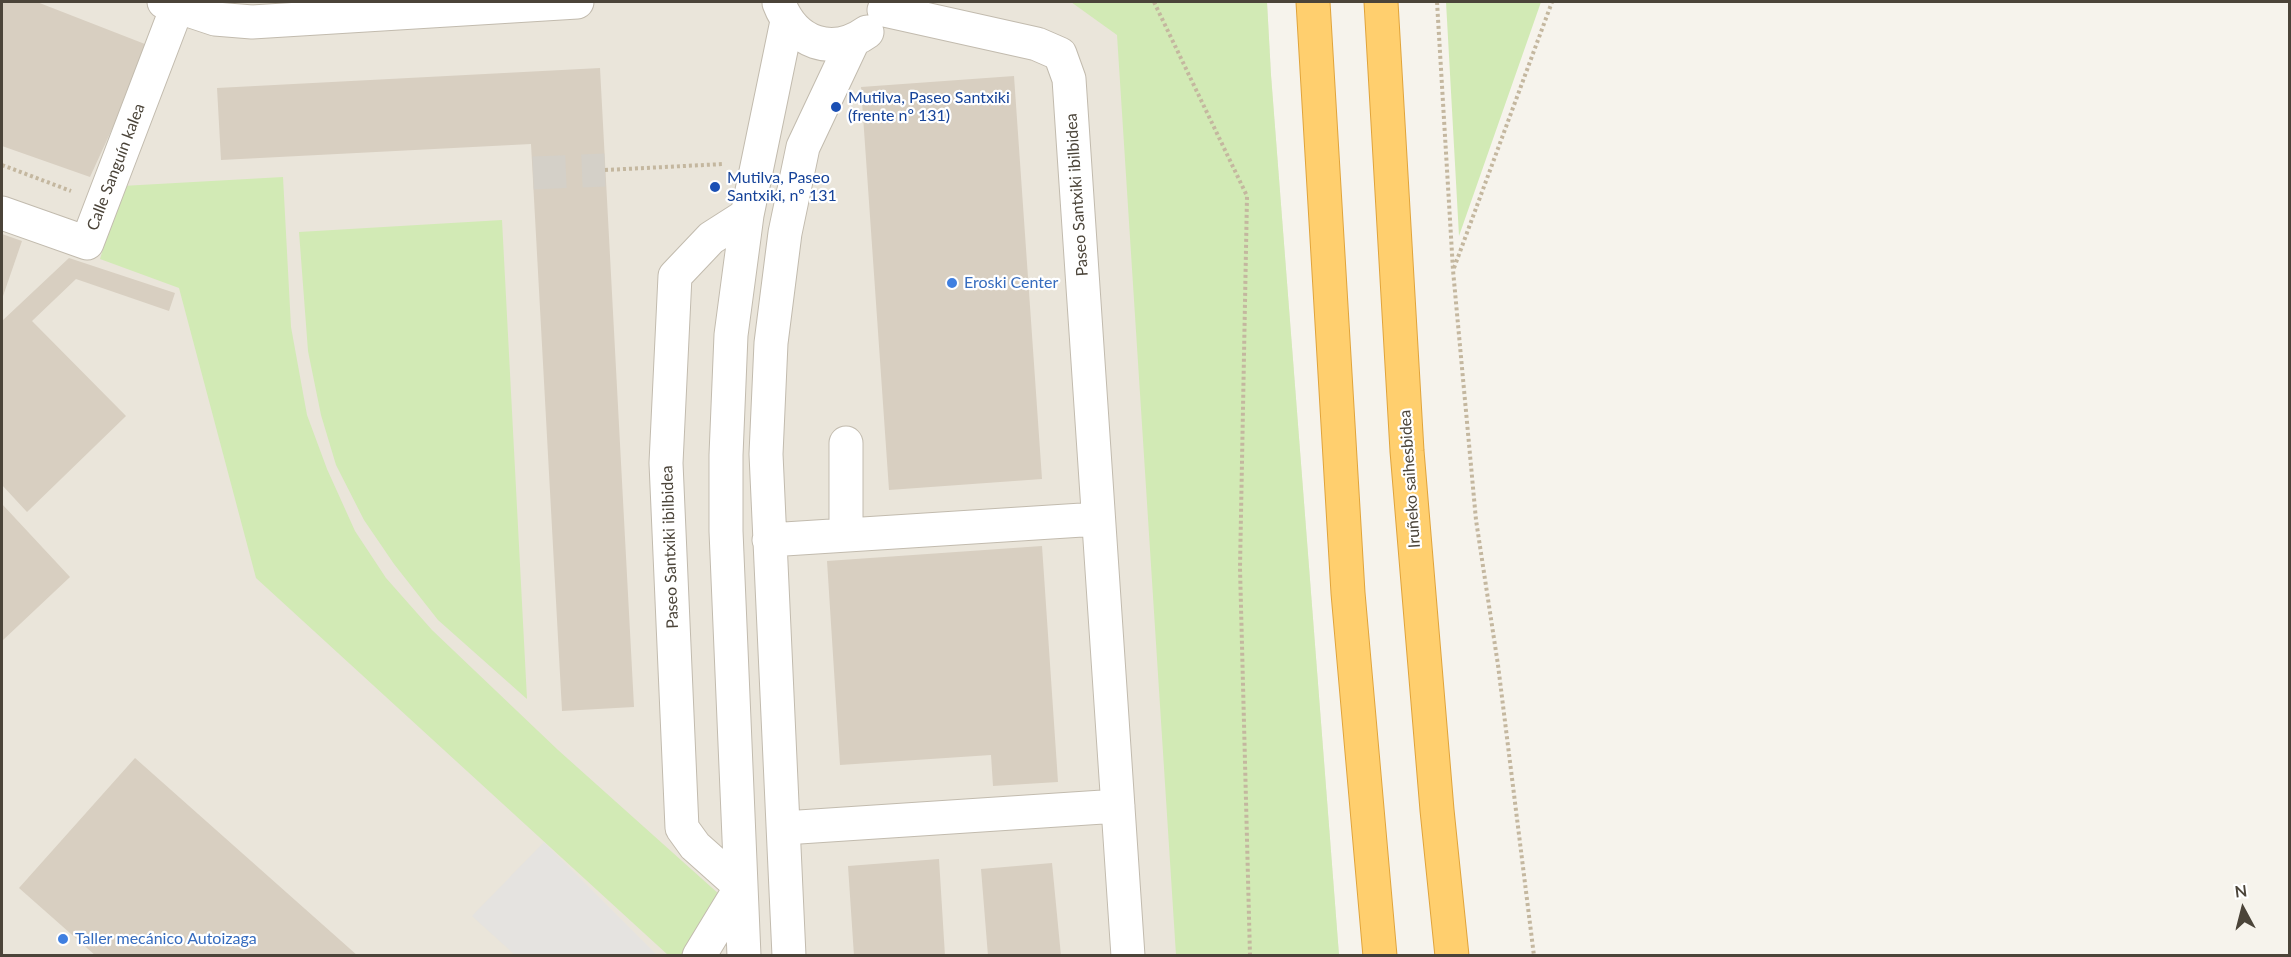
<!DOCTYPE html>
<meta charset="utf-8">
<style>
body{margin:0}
#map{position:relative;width:2291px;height:957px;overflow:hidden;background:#f6f3ec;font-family:Lato,sans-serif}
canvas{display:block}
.frame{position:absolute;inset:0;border:3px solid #4b4439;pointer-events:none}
.north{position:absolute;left:2213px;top:879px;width:60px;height:60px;-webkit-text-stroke:4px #fff;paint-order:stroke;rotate:353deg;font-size:16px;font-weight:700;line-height:24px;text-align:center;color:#4b4439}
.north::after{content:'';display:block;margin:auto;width:21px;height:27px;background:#4b4439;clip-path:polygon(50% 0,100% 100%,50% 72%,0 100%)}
</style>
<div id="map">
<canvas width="2291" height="957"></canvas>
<div class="frame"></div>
<div class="north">N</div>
</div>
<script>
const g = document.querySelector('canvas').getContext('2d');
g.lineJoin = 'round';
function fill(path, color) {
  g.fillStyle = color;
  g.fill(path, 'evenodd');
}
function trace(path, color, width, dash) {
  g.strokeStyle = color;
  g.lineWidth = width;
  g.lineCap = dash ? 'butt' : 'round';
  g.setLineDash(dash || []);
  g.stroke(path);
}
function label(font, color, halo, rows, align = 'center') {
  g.font = font + ' Lato,sans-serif';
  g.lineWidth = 4.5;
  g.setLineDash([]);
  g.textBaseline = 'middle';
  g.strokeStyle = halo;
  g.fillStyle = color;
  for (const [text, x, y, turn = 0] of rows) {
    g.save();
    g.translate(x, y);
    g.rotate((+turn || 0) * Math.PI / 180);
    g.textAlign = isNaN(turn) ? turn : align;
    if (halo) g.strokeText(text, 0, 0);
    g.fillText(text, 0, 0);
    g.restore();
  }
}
fill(new Path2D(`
 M 2,2 L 1267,2 L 1271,75 L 1339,955 L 2,956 Z`), '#eae5da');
fill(new Path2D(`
 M 1071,2 L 1267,2 L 1271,75 L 1339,955 L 1176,955 L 1117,35 Z
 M 1446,2 L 1541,2 L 1459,236 Z
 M 283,177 L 291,327 L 307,415 L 327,469 L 355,531 L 386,578 L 432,630 L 558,750 L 720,895 L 687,955 L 668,955 L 256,578 L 179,288 L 100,259 L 122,186 Z
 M 502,220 L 527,699 L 438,620 L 394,564 L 364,520 L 336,465 L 321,415 L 308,351 L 299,232 Z`), '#d2eab5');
fill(new Path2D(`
 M 544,842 L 657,955 L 515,955 L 472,916 Z`), '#e5e3e0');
fill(new Path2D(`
 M 2,2 L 37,2 L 150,46 L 90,177 L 2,146 Z
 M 600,68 L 634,707 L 562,711 L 531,144 L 221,160 L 217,88 Z
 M 1014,76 L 1042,479 L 889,490 L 861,87 Z
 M 2,234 L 22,241 L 2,299 Z
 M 69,258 L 175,293 L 169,311 L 76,279 L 32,321 L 126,416 L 27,512 L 2,485 L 2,321 Z
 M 2,504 L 70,577 L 2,641 Z
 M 1042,546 L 1058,782 L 993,786 L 991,755 L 840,765 L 827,561 Z
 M 135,758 L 358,956 L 96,956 L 19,888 Z
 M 939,859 L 945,956 L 854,956 L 848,866 Z
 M 1052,863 L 1061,956 L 988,956 L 981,869 Z`), '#d8cfc1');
trace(new Path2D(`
 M 533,173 L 605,170`), '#d4d0c8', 33, [33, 16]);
const minor = new Path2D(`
 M 164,2 L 215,19 L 252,22 L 577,2
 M 779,3 C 794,43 832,57 867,32
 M 884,10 L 1037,44 L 1060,54 L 1069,79 L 1128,956
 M 2,213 L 87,243 L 179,2
 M 846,443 L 846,535
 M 769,540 L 1098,519
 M 784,828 L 1118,806
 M 699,956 L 741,887 L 695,846 L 682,828 L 666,463 L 675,276 L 711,238 L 747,215
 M 744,956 L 726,531 L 726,455 L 731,335 L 747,215 L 787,21
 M 789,956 L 766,454 L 771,343 L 785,233 L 803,147 L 853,41`);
const highway = new Path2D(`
 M 1313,2 L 1348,593 L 1380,956
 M 1381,2 L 1407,451 L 1437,810 L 1452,956`);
trace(minor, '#c2bbae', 35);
trace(highway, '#e0a43c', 35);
trace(new Path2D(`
 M 1154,2 L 1247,196 L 1240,568 L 1250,956
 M 1437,2 L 1453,270 L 1476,520 L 1498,665 L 1534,956
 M 2,165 L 71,191
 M 605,170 L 724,164
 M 1454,268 L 1552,2`), '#c4b79f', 4, [3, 3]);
trace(minor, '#fff', 33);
trace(highway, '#ffcf6e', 33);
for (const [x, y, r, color] of [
 [836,107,6,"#1a4fb4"],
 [715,187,6,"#1a4fb4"],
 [952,283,6,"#3f7fe0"],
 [63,939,6,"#3f7fe0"]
]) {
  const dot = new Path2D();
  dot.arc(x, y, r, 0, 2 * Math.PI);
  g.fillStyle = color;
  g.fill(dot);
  trace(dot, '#fff', 2);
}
label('16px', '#164399', '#fff', [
 ["Mutilva, Paseo Santxiki",848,98],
 ["(frente nº 131)",848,116],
 ["Mutilva, Paseo",727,178],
 ["Santxiki, nº 131",727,196]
], 'left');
label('16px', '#4b4439', '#fff', [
 ["Calle Sanguín kalea",116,167,-69],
 ["Paseo Santxiki ibilbidea",1077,195,-94],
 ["Iruñeko saihesbidea",1410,479,-94],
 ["Paseo Santxiki ibilbidea",670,547,-92]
]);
label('16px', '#366cbe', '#fff', [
 ["Eroski Center",964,283],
 ["Taller mecánico Autoizaga",75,939]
], 'left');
</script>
